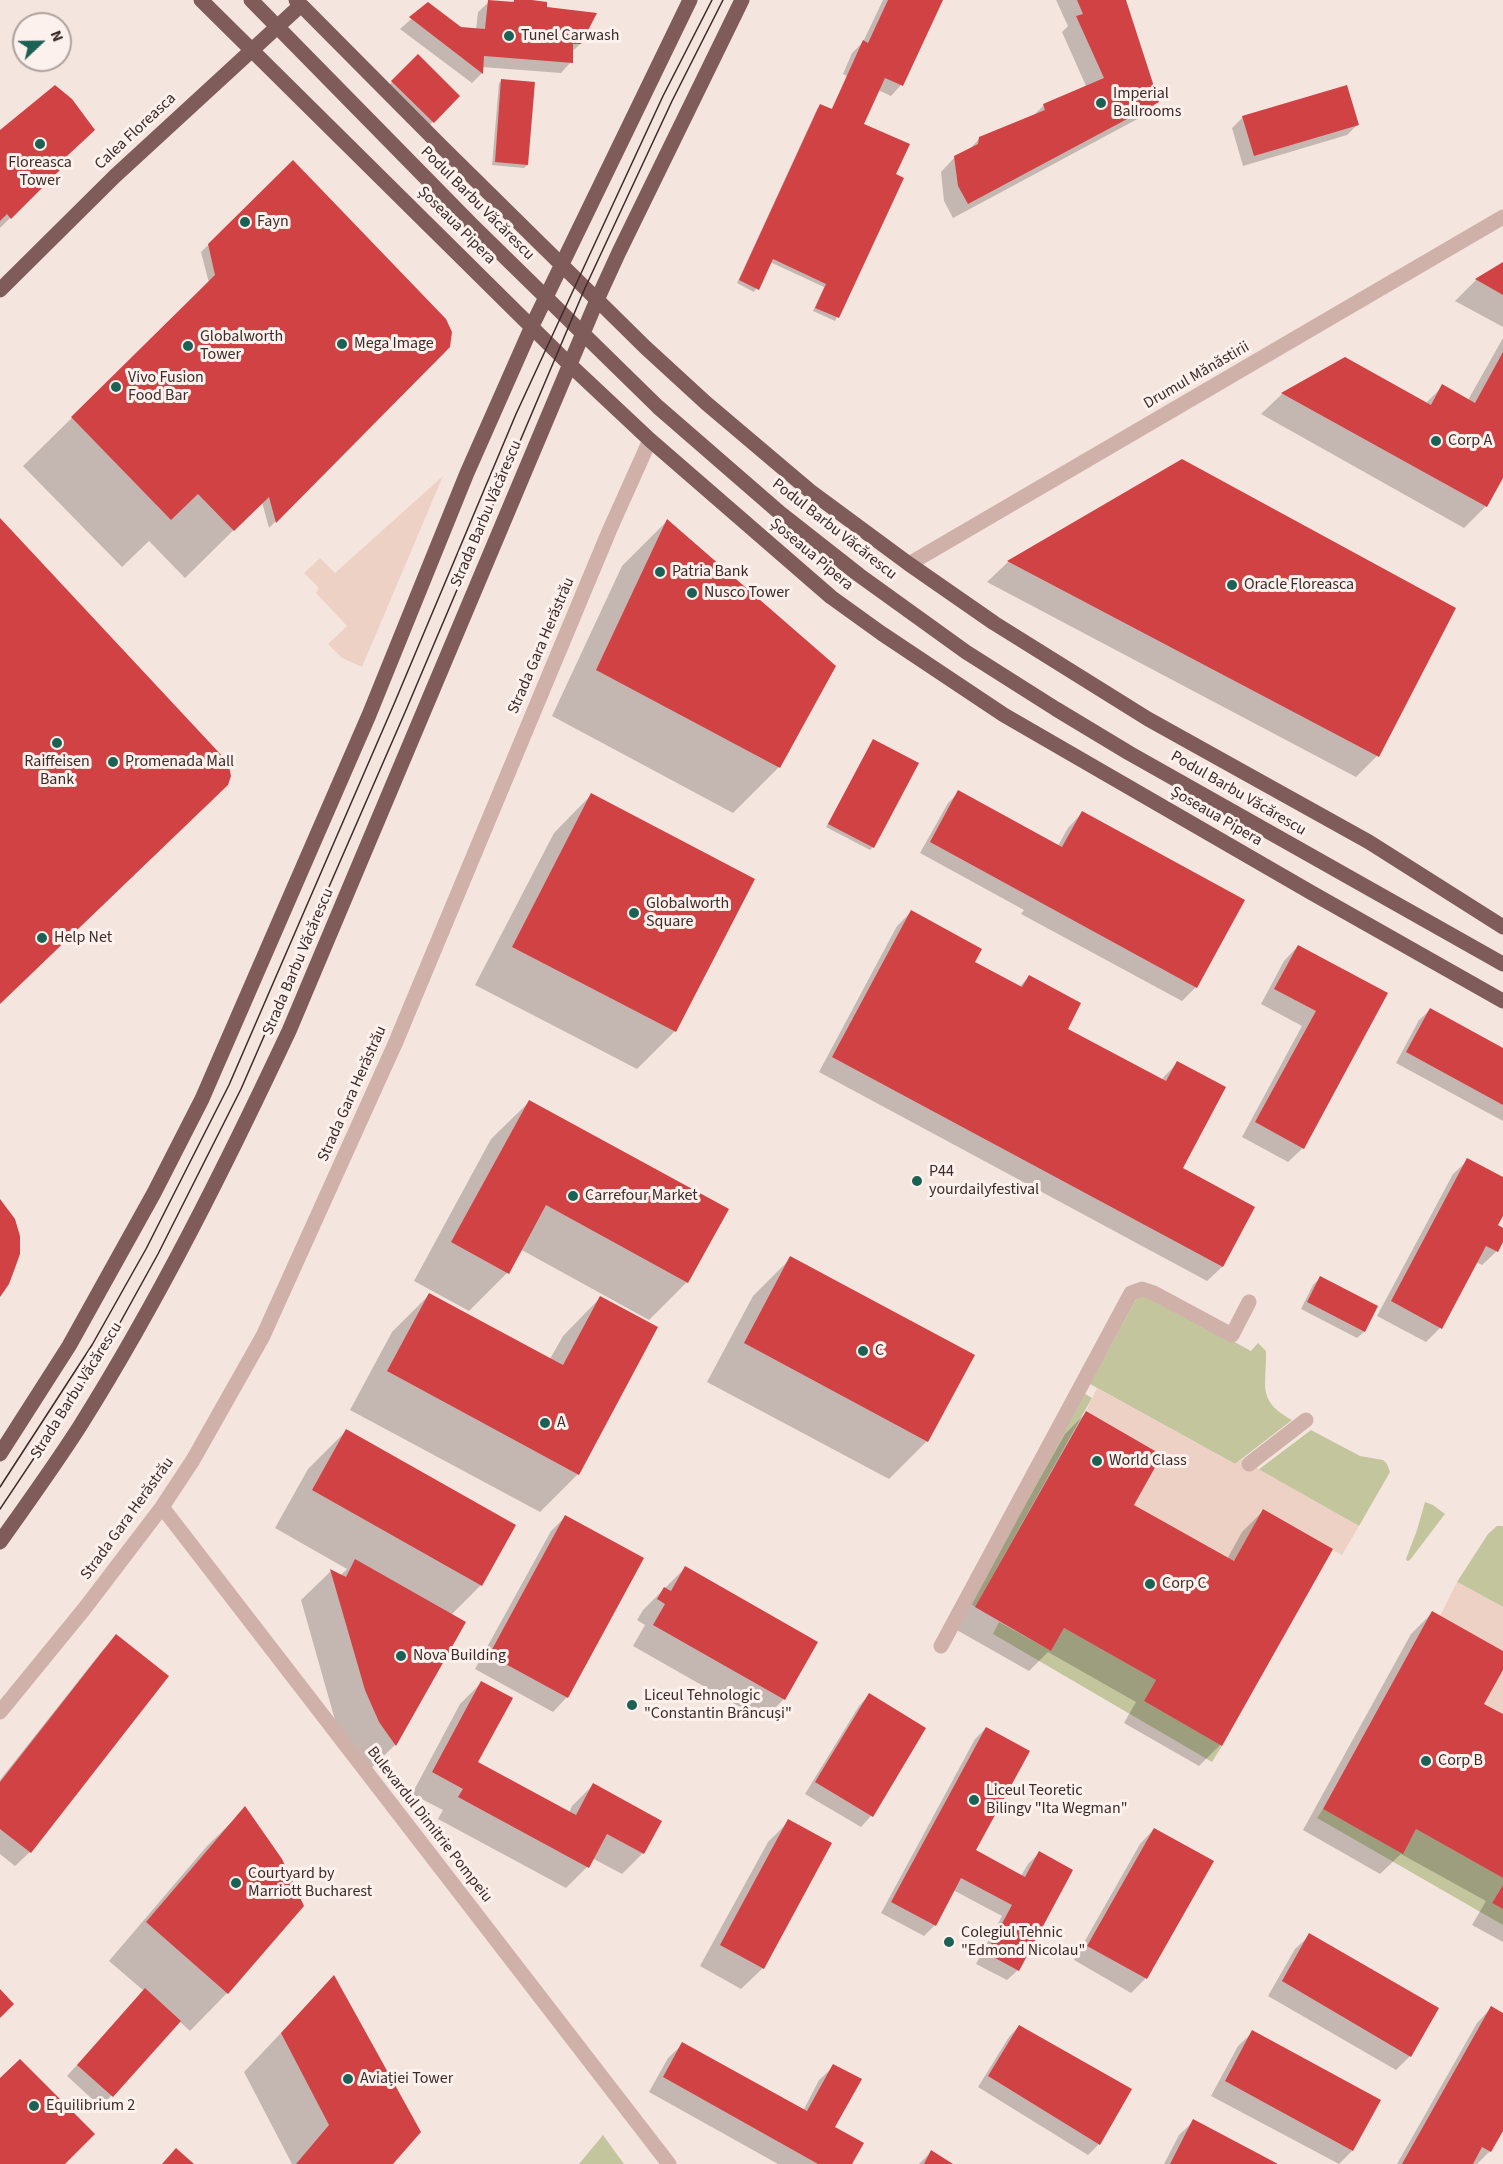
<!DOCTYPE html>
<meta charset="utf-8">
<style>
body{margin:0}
#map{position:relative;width:1503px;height:2164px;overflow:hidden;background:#f5e5df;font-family:"Source Sans 3",sans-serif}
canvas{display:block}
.north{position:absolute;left:12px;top:12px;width:60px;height:60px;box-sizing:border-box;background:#fcf1ec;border:2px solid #afa29e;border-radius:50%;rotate:68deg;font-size:16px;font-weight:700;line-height:24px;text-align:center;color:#3c2b2a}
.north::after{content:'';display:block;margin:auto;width:21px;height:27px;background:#1b6154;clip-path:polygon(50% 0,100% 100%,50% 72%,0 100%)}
</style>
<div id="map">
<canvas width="1503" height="2164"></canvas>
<div class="north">N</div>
</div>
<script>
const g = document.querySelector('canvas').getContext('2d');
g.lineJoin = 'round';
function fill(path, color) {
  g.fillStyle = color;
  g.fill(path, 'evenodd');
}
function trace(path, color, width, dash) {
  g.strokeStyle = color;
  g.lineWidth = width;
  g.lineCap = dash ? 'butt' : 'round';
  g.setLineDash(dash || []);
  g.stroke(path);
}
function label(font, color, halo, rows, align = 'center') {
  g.font = font + ' "Source Sans 3",sans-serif';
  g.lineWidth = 6;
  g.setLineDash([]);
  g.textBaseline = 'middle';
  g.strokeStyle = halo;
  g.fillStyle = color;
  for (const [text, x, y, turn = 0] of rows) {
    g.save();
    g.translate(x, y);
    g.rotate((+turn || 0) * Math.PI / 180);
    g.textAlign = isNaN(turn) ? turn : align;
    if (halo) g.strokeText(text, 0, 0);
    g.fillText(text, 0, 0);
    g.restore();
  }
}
fill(new Path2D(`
 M 1149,1295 L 1251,1351 L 1258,1343 L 1266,1351 C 1267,1386 1256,1400 1292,1420 L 1235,1464 L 1090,1384 L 1138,1296 Z
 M 1082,1392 L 1092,1398 L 975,1607 L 970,1603 Z
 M 1311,1430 L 1360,1456 L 1383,1460 L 1387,1464 L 1390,1472 L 1359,1526 L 1258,1470 Z
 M 1425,1502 L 1433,1505 L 1445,1514 L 1410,1560 L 1407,1561 L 1406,1559 L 1417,1530 Z
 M 1497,1526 L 1503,1526 L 1503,1607 L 1457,1582 L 1488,1534 Z
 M 999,1622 L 1051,1651 L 1064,1628 L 1156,1680 L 1144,1701 L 1222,1746 L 1212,1762 L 993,1634 Z
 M 1323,1809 L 1403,1853 L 1416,1829 L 1503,1878 L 1503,1885 L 1492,1903 L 1503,1909 L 1503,1925 L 1317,1818 Z
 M 603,2135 L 624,2164 L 579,2164 Z`), '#c3c69d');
fill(new Path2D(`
 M 443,476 L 362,667 L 342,658 L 328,644 L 347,626 L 316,593 L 319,588 L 304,573 L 320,558 L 335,573 Z
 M 1097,1388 L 1235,1464 L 1241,1459 L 1359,1526 L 1342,1555 L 1263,1509 L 1234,1561 L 1134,1505 L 1162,1455 L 1086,1411 Z
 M 1457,1582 L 1503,1607 L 1503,1651 L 1440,1616 Z
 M 1503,1670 L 1503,1714 L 1484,1704 Z`), '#eed1c5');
fill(new Path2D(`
 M 514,0 L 545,8 L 580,44 L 572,52 L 571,62 L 561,73 L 482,67 L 482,73 L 472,83 L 400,29 L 428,4 L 460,29 L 476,30 L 478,12 L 489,2 L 510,4 Z
 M 883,0 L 941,0 L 901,85 L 891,96 L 878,90 L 862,125 L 894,175 L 902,179 L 835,321 L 813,311 L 824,287 L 770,262 L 754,292 L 737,283 L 817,109 L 820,106 L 831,110 L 847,76 L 843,74 L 852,53 L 863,42 Z
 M 1056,0 L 1124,0 L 1158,102 L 1143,116 L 953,218 L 944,201 L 941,172 L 955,157 L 968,151 L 980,138 L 1032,117 L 1044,105 L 1086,86 L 1062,32 L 1068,26 Z
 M 418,56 L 458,96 L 426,129 L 385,89 Z
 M 502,80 L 527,165 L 524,168 L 492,165 L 499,83 Z
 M 1243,117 L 1358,124 L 1347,135 L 1243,166 L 1232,128 Z
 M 0,132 L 67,161 L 0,228 Z
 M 293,162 L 450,341 L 446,351 L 269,528 L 262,502 L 185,578 L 149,541 L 122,567 L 23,466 L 209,283 L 201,252 Z
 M 1503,264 L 1503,327 L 1455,301 L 1476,280 Z
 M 1503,338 L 1503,475 L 1486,506 L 1464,528 L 1261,414 L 1282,394 L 1345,359 L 1425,404 L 1443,386 L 1468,400 Z
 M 1182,461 L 1454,609 L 1377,756 L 1356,777 L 987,582 L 1008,562 Z
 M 667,521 L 834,667 L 778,768 L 733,813 L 552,716 L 622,566 Z
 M 871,744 L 873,847 L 870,850 L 826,827 Z
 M 959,792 L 1058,846 L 1068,828 L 1082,813 L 1196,987 L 1182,1001 L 1021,914 L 1024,910 L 920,853 L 948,803 Z
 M 591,795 L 675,1031 L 637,1069 L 475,985 L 554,833 Z
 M 911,912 L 973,962 L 1019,987 L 1029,977 L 1066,1029 L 1161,1080 L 1177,1063 L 1181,1169 L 1253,1208 L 1222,1267 L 1207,1281 L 819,1072 L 897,926 Z
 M 1298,946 L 1386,994 L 1303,1148 L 1288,1162 L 1242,1137 L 1302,1026 L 1261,1004 L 1284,961 Z
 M 1430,1010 L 1503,1049 L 1503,1121 L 1396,1063 L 1419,1020 Z
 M 529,1102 L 727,1210 L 687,1282 L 649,1320 L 520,1249 L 507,1273 L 469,1311 L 414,1281 L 491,1139 Z
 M 1468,1160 L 1503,1179 L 1503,1213 L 1496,1226 L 1503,1229 L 1503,1239 L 1497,1251 L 1482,1265 L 1476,1262 L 1440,1328 L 1426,1342 L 1377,1316 L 1453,1174 Z
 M 791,1258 L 927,1441 L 889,1479 L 707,1382 L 753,1296 Z
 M 1320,1278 L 1376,1307 L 1364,1332 L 1357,1338 L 1301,1309 L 1313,1285 Z
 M 430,1294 L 550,1359 L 563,1336 L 600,1298 L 578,1474 L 540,1512 L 350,1410 L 392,1332 Z
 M 1086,1413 L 1132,1505 L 1227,1559 L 1242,1532 L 1263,1511 L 1220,1745 L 1199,1766 L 1124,1723 L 1136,1702 L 1048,1652 L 1029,1671 L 955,1629 L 1065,1434 Z
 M 346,1431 L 481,1585 L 451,1615 L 464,1622 L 395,1745 L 365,1774 L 335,1720 L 301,1600 L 331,1571 L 340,1576 L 347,1569 L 275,1528 L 308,1469 Z
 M 565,1517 L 567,1697 L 553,1712 L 475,1669 L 551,1531 Z
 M 685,1568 L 784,1699 L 763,1720 L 633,1646 L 645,1625 L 637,1620 L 643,1610 Z
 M 1432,1613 L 1503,1653 L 1503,1667 L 1482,1704 L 1503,1716 L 1503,1942 L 1472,1925 L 1486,1901 L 1401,1854 L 1380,1874 L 1303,1830 L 1411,1634 Z
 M 116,1636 L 30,1852 L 15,1866 L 0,1854 L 0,1780 L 102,1651 Z
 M 481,1683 L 476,1763 L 569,1813 L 572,1806 L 593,1785 L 643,1853 L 622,1874 L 592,1858 L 587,1867 L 566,1888 L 438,1819 L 443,1810 L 412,1794 L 460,1704 Z
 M 869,1695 L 924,1728 L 871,1816 L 861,1827 L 805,1794 L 859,1706 Z
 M 986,1728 L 974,1851 L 1021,1876 L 1028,1864 L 1039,1853 L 1018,1970 L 1007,1980 L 976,1964 L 1002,1916 L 953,1890 L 935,1925 L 924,1936 L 881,1913 L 975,1739 Z
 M 245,1809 L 227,1993 L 190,2031 L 179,2021 L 101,2107 L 67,2076 L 144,1991 L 109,1961 L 207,1846 Z
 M 789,1821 L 763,1968 L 741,1989 L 700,1966 L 768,1842 Z
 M 1154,1829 L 1212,1862 L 1145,1979 L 1131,1993 L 1074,1960 L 1140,1844 Z
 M 1310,1935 L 1410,2056 L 1396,2070 L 1268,1996 L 1295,1949 Z
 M 334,1977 L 391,2164 L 292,2164 L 244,2072 Z
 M 1491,2008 L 1503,2015 L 1503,2128 L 1490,2151 L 1477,2164 L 1397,2164 L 1477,2023 Z
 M 1019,2026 L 1099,2144 L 1088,2155 L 978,2087 L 1009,2037 Z
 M 1253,2032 L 1352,2151 L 1339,2164 L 1211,2096 L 1238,2046 Z
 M 683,2044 L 803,2111 L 819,2080 L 834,2066 L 833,2128 L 850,2164 L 778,2164 L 649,2092 L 668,2058 Z
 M 1194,2121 L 1275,2164 L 1164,2164 L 1179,2135 Z
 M 931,2152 L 950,2164 L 919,2164 Z`), '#0003');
fill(new Path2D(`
 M 488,0 L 514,2 L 514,0 L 532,0 L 547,2 L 547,7 L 597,13 L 581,44 L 573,44 L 573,63 L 484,56 L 483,74 L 409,17 L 428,2 L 461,27 L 485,29 Z
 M 888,0 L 943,0 L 903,86 L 885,78 L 864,124 L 910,144 L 896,174 L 904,178 L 839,318 L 815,308 L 826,284 L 773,259 L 759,290 L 739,280 L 820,104 L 832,109 L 863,40 L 868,43 Z
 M 1077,0 L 1126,0 L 1159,102 L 968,204 L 958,186 L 954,156 L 978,144 L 979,137 L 1045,110 L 1043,104 L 1104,78 L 1076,16 L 1083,14 Z
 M 418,54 L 460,96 L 434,123 L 391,81 Z
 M 501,79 L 535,82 L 528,165 L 495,162 Z
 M 55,85 L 72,99 L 95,130 L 66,157 L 69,161 L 11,219 L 7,214 L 0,221 L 0,130 Z
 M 1347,85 L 1359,125 L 1254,156 L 1242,116 Z
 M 293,160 L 446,319 L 452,332 L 450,347 L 276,523 L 269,497 L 234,531 L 198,494 L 171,520 L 71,417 L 215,275 L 208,244 Z
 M 1503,262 L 1503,295 L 1475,279 Z
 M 1503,352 L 1503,478 L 1487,507 L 1281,393 L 1345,357 L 1431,405 L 1442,384 L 1475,403 Z
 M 1182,459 L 1456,608 L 1379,757 L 1007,561 Z
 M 0,518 L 225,759 L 229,766 L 231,776 L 228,785 L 0,1004 Z
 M 667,519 L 836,666 L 780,768 L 596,670 Z
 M 873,739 L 919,763 L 874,848 L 828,824 Z
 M 958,790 L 1062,847 L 1082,811 L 1245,900 L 1197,988 L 930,842 Z
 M 591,793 L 755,879 L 676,1032 L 512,947 Z
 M 911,910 L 982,949 L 975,962 L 1022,987 L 1029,975 L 1081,1003 L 1068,1029 L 1166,1081 L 1177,1061 L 1226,1087 L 1183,1168 L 1255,1207 L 1223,1267 L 832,1057 Z
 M 1298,945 L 1388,993 L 1304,1149 L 1255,1122 L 1316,1011 L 1274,989 Z
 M 1430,1008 L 1503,1048 L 1503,1105 L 1406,1052 Z
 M 529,1100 L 729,1209 L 688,1283 L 546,1205 L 509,1274 L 451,1242 Z
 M 1467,1158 L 1503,1177 L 1503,1216 L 1498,1225 L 1503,1228 L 1503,1242 L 1498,1252 L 1486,1246 L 1442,1329 L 1391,1301 Z
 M 0,1199 L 15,1219 L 20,1236 L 20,1254 L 15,1268 L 9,1284 L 0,1297 Z
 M 790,1256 L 975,1355 L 928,1442 L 744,1343 Z
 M 1320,1276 L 1378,1306 L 1365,1332 L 1307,1302 Z
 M 429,1293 L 563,1365 L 600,1296 L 658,1327 L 579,1475 L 387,1371 Z
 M 1086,1411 L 1162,1455 L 1134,1505 L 1234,1561 L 1263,1509 L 1333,1549 L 1222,1746 L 1144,1701 L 1156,1680 L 1064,1628 L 1051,1651 L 975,1607 Z
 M 346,1429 L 516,1525 L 482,1586 L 312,1490 Z
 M 565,1515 L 644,1558 L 568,1698 L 489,1655 Z
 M 355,1559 L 466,1622 L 396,1746 L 379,1722 L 365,1690 L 330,1569 L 346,1577 Z
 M 685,1566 L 818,1642 L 785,1700 L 653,1625 L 665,1604 L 657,1599 L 664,1587 L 671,1591 Z
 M 1432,1611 L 1503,1651 L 1503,1670 L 1484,1704 L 1503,1714 L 1503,1878 L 1416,1829 L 1403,1854 L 1323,1809 Z
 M 116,1634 L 169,1676 L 31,1853 L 0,1829 L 0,1782 Z
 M 481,1681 L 513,1698 L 478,1762 L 576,1815 L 593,1783 L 662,1821 L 644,1854 L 607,1834 L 589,1868 L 458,1797 L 463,1789 L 432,1772 Z
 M 869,1693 L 926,1728 L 873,1817 L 815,1782 Z
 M 986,1727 L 1030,1751 L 976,1850 L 1025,1877 L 1039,1851 L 1073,1870 L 1019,1971 L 986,1953 L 1012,1905 L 961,1878 L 936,1926 L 891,1902 Z
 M 245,1806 L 282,1859 L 304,1906 L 228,1994 L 146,1922 Z
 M 788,1819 L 832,1843 L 764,1969 L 720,1945 Z
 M 1154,1828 L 1214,1861 L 1147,1979 L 1087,1946 Z
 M 1503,1885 L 1503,1909 L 1492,1903 Z
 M 1309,1933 L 1439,2008 L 1411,2057 L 1282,1981 Z
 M 334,1975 L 421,2132 L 393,2164 L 296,2164 L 329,2125 L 281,2033 Z
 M 145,1988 L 181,2021 L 113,2097 L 77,2065 Z
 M 0,1989 L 14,2004 L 0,2018 Z
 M 1491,2006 L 1503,2013 L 1503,2131 L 1491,2152 L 1482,2147 L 1473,2164 L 1402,2164 Z
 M 1019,2025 L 1132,2089 L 1100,2145 L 988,2076 Z
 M 1252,2030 L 1381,2100 L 1353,2151 L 1225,2081 Z
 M 682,2042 L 807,2111 L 833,2064 L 862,2079 L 835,2127 L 864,2143 L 852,2164 L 818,2164 L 663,2077 Z
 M 20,2059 L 95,2134 L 65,2164 L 0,2164 L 0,2078 Z
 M 1193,2119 L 1278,2164 L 1170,2164 Z
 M 176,2148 L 194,2164 L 162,2164 Z
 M 931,2150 L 953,2164 L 924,2164 Z`), '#d04244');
trace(new Path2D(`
 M 909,564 L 1503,217
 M 1249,1464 L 1306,1420
 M 162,1507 L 669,2164
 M 941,1646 L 1131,1293 L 1142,1289 L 1154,1293 L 1232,1335 L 1249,1302
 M 0,1712 L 85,1608 L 162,1507 L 193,1460 L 263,1336 L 395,1044 L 610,529 L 650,440`), '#cfb1a9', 15);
trace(new Path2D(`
 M 201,0 L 569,364 L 650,440 L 831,597 L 881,633 L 1004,715 L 1312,893 L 1503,1001
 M 251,0 L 471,224 L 658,407 L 780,513 L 859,575 L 966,652 L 1056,709 L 1129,753 L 1503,964
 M 296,0 L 440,145 L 645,347 L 706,403 L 810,491 L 909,564 L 994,623 L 1148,719 L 1369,842 L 1503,927
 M 0,290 L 115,176 L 301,5
 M 0,1454 L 69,1346 L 154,1193 L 202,1099 L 369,715 L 467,473 L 498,403 L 532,326 L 690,0
 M 0,1542 C 27,1504 55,1465 80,1426 C 159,1300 226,1165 289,1031 L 597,300 L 619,252 L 742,0`), '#7f5c5a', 15);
trace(new Path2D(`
 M 0,1487 L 92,1345 L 146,1249 L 229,1085 L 394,704 L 516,414 L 663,96 L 712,0
 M 0,1509 L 100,1359 L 158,1254 L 241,1089 L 406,710 L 585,288 L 672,101 L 723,0`), '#3c2b2a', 1.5);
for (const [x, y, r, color] of [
 [509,36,6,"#1b6154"],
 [1101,103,6,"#1b6154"],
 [40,144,6,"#1b6154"],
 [245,222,6,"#1b6154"],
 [342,344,6,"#1b6154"],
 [188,346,6,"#1b6154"],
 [116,387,6,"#1b6154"],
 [1436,441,6,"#1b6154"],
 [660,572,6,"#1b6154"],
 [1232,585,6,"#1b6154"],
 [692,593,6,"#1b6154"],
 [57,743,6,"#1b6154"],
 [113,762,6,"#1b6154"],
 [634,913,6,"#1b6154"],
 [42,938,6,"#1b6154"],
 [917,1181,6,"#1b6154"],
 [573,1196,6,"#1b6154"],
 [863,1351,6,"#1b6154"],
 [545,1423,6,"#1b6154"],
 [1097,1461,6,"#1b6154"],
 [1150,1584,6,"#1b6154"],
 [401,1656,6,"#1b6154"],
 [632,1705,6,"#1b6154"],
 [1426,1761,6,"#1b6154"],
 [974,1800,6,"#1b6154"],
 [236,1883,6,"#1b6154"],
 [949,1942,6,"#1b6154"],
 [348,2079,6,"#1b6154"],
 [34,2106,6,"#1b6154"]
]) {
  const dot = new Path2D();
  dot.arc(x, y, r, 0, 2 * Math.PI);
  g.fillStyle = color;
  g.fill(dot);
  trace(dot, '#fcf1ec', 2);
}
label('16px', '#3c2b2a', '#fcf1ec', [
 ["Tunel Carwash",521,36],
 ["Imperial",1113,94],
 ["Ballrooms",1113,112],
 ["Floreasca",40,163,"center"],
 ["Tower",40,181,"center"],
 ["Fayn",257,222],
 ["Globalworth",200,337],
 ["Tower",200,355],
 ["Mega Image",354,344],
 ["Vivo Fusion",128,378],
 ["Food Bar",128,396],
 ["Corp A",1448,441],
 ["Patria Bank",672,572],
 ["Oracle Floreasca",1244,585],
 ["Nusco Tower",704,593],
 ["Raiffeisen",57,762,"center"],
 ["Bank",57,780,"center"],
 ["Promenada Mall",125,762],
 ["Globalworth",646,904],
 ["Square",646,922],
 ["Help Net",54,938],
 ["P44",929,1172],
 ["yourdailyfestival",929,1190],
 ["Carrefour Market",585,1196],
 ["C",875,1351],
 ["A",557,1423],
 ["World Class",1109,1461],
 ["Corp C",1162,1584],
 ["Nova Building",413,1656],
 ["Liceul Tehnologic",644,1696],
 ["\"Constantin Brâncuși\"",644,1714],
 ["Corp B",1438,1761],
 ["Liceul Teoretic",986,1791],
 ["Bilingv \"Ita Wegman\"",986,1809],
 ["Courtyard by",248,1874],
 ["Marriott Bucharest",248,1892],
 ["Colegiul Tehnic",961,1933],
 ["\"Edmond Nicolau\"",961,1951],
 ["Aviației Tower",360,2079],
 ["Equilibrium 2",46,2106]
], 'left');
label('16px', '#3c2b2a', '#fcf1ec', [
 ["Calea Floreasca",136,132,-43],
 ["Podul Barbu Văcărescu",477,204,45],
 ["Șoseaua Pipera",456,226,45],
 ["Drumul Mănăstirii",1197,376,-30],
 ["Strada Barbu Văcărescu",487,514,-67],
 ["Podul Barbu Văcărescu",834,530,38],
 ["Șoseaua Pipera",811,555,40],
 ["Strada Gara Herăstrău",542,646,-67],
 ["Podul Barbu Văcărescu",1238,794,30],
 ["Șoseaua Pipera",1216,817,30],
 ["Strada Barbu Văcărescu",299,962,-67],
 ["Strada Gara Herăstrău",353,1094,-66],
 ["Strada Barbu Văcărescu",77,1391,-58],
 ["Strada Gara Herăstrău",128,1519,-54],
 ["Bulevardul Dimitrie Pompeiu",429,1825,52]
]);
</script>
